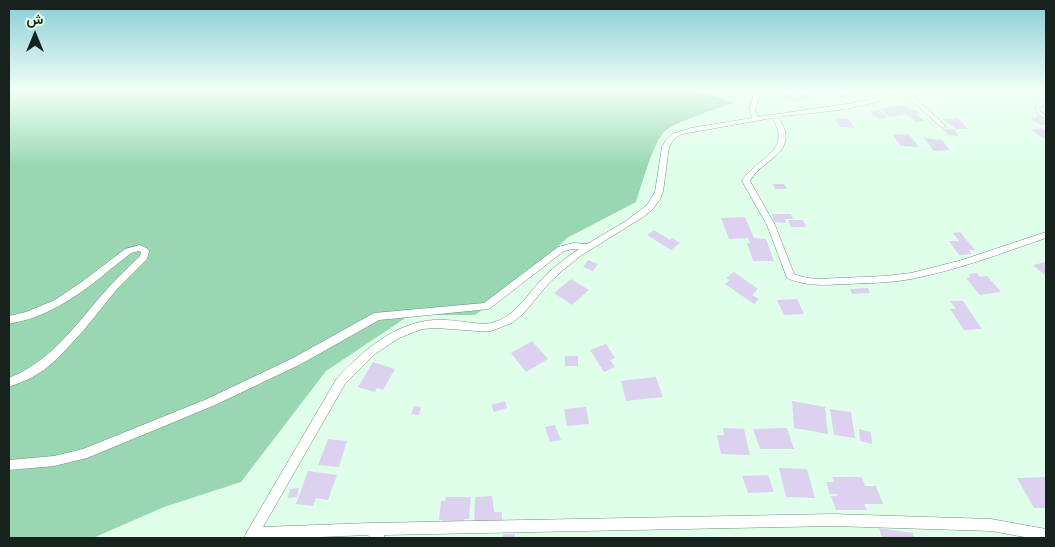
<!DOCTYPE html>
<meta charset="utf-8">
<style>
body{margin:0}
#map{position:relative;width:1055px;height:547px;overflow:hidden;background:#dfffeb;font-family:"Fira Sans Condensed",Vazirmatn,sans-serif}
canvas{display:block}
.frame{position:absolute;inset:0;border:10px solid #16221b;pointer-events:none}
.north{position:absolute;left:10px;top:10px;width:50px;height:50px;-webkit-text-stroke:4px #dfffeb;paint-order:stroke;rotate:0deg;font-size:14px;font-weight:700;line-height:20px;text-align:center;color:#16221b}
.north::after{content:'';display:block;margin:auto;width:18px;height:22px;background:#16221b;clip-path:polygon(50% 0,100% 100%,50% 72%,0 100%)}
</style>
<div id="map">
<canvas width="1055" height="547"></canvas>
<div class="frame"></div>
<div class="north">ش</div>
</div>
<script>
const g = document.querySelector('canvas').getContext('2d');
g.lineJoin = 'round';
function fill(path, color) {
  g.fillStyle = color;
  g.fill(path, 'evenodd');
}
function trace(path, color, width, dash) {
  g.strokeStyle = color;
  g.lineWidth = width;
  g.lineCap = dash ? 'butt' : 'round';
  g.setLineDash(dash || []);
  g.stroke(path);
}
fill(new Path2D(`
 M 9,91 L 699,91 L 735,103 C 721,107 671,123 663,133 C 652,147 642,184 636,202 L 567,238 L 538,266 L 475,315 L 410,315 L 326,371 L 241,482 L 164,507 L 93,538 L 9,538 Z`), '#98d7b2');
fill(new Path2D(`
 M 795,91 L 797,91 L 807,96 L 797,102 L 786,97 Z
 M 829,91 L 832,91 L 847,96 L 845,99 L 827,93 Z
 M 903,105 L 917,111 L 921,114 L 916,114 L 925,121 L 916,122 L 906,114 L 889,117 L 880,109 Z
 M 879,110 L 888,117 L 879,119 L 870,112 Z
 M 1037,116 L 1046,121 L 1046,124 L 1041,125 L 1030,119 Z
 M 835,118 L 849,119 L 854,128 L 840,127 Z
 M 958,118 L 968,129 L 956,129 L 942,119 Z
 M 1041,128 L 1046,131 L 1046,140 L 1031,130 Z
 M 943,129 L 954,129 L 958,136 L 948,135 Z
 M 909,134 L 919,147 L 901,146 L 893,135 Z
 M 924,138 L 942,140 L 950,150 L 934,151 Z
 M 773,184 L 784,184 L 787,189 L 775,189 Z
 M 772,214 L 791,214 L 793,219 L 785,219 L 786,223 L 774,222 Z
 M 745,217 L 754,238 L 766,239 L 774,261 L 753,261 L 747,243 L 750,243 L 748,238 L 729,239 L 721,218 Z
 M 788,220 L 803,220 L 806,227 L 791,227 Z
 M 654,230 L 670,240 L 672,238 L 680,243 L 671,250 L 647,235 Z
 M 960,232 L 975,250 L 969,250 L 972,254 L 959,255 L 949,241 L 959,241 L 953,233 Z
 M 588,260 L 598,264 L 593,271 L 583,267 Z
 M 1046,262 L 1046,276 L 1033,265 Z
 M 734,272 L 758,289 L 752,295 L 759,299 L 754,304 L 725,284 L 730,280 L 726,278 Z
 M 977,273 L 980,277 L 987,276 L 1001,292 L 980,295 L 966,278 L 971,277 L 968,274 Z
 M 571,279 L 589,290 L 572,305 L 554,293 Z
 M 868,288 L 870,293 L 852,294 L 850,289 Z
 M 797,299 L 804,314 L 784,315 L 777,300 Z
 M 950,301 L 963,301 L 982,329 L 964,330 L 950,309 L 956,309 Z
 M 532,341 L 548,359 L 526,372 L 511,353 Z
 M 606,344 L 615,358 L 610,360 L 615,367 L 604,372 L 590,350 Z
 M 565,356 L 578,356 L 578,366 L 565,366 Z
 M 373,362 L 395,369 L 383,390 L 377,388 L 375,392 L 358,387 Z
 M 656,377 L 663,397 L 626,401 L 621,381 Z
 M 505,401 L 507,408 L 494,412 L 491,405 Z
 M 792,401 L 825,407 L 828,434 L 794,428 Z
 M 414,406 L 421,407 L 419,415 L 411,414 Z
 M 586,407 L 589,424 L 567,426 L 564,409 Z
 M 830,409 L 851,412 L 855,438 L 834,435 Z
 M 555,425 L 561,440 L 550,442 L 545,427 Z
 M 723,428 L 744,429 L 750,455 L 721,454 L 717,435 L 724,435 Z
 M 787,428 L 794,449 L 760,449 L 753,429 Z
 M 859,429 L 871,432 L 872,444 L 860,441 Z
 M 328,439 L 347,441 L 339,467 L 318,465 Z
 M 779,468 L 807,469 L 815,498 L 786,497 Z
 M 308,471 L 337,475 L 328,500 L 316,498 L 313,506 L 296,504 Z
 M 768,475 L 774,492 L 748,493 L 742,476 Z
 M 832,477 L 862,477 L 865,486 L 876,486 L 883,504 L 864,504 L 867,510 L 836,510 L 831,496 L 838,496 L 837,494 L 830,494 L 826,482 L 834,482 Z
 M 1046,477 L 1046,508 L 1034,508 L 1017,478 Z
 M 299,488 L 297,497 L 288,498 L 290,489 Z
 M 492,496 L 494,512 L 502,512 L 502,523 L 474,524 L 475,497 Z
 M 446,497 L 471,497 L 469,519 L 464,519 L 464,524 L 442,524 L 443,520 L 439,520 L 441,501 L 445,501 Z
 M 879,528 L 913,533 L 914,538 L 882,538 Z
 M 503,534 L 515,534 L 515,538 L 503,538 Z`), '#dcd1ef');
const service = new Path2D(`
 M 1046,101 L 1037,107 L 1039,113 L 1046,117`);
const minor = new Path2D(`
 M 755,91 L 761,91 L 755,110 L 758,117 L 853,103 L 873,99 L 890,91 L 906,91 L 912,95 L 946,126 L 943,128 L 941,127 L 908,97 L 898,92 C 863,112 818,111 778,117 C 802,152 764,157 750,181 L 775,225 L 794,274 L 803,277 L 816,279 L 885,276 L 911,273 L 962,260 L 1046,232 L 1046,238 C 1002,253 958,270 911,279 C 890,283 868,283 847,284 C 826,285 807,287 787,278 L 767,225 L 742,181 C 756,158 794,151 772,118 L 682,134 C 675,137 672,141 669,147 L 663,192 L 660,199 L 653,209 L 643,217 L 579,257 L 563,270 L 548,284 L 524,313 L 512,323 L 491,331 L 477,331 L 436,328 L 422,329 L 399,338 L 375,354 L 345,384 L 263,527 L 370,523 L 833,514 L 991,519 L 1046,529 L 1046,538 L 1030,538 L 991,531 L 833,526 L 384,535 L 385,538 L 371,538 L 368,535 L 296,538 L 244,538 L 248,530 L 337,378 C 364,350 394,323 434,320 C 451,319 468,323 484,324 C 513,322 526,295 545,276 C 555,266 567,257 579,249 L 573,249 L 564,251 L 489,309 L 379,320 L 301,364 L 215,405 L 87,458 L 54,466 L 9,470 L 9,460 L 54,456 L 83,449 L 207,399 L 293,358 L 374,313 L 484,303 L 558,247 L 573,243 L 587,244 L 626,221 L 647,205 L 655,192 L 662,147 L 666,140 L 672,134 L 691,128 L 752,118 L 749,110 Z
 M 140,245 L 148,249 L 149,251 L 147,259 L 117,289 L 83,331 L 58,358 L 44,370 L 29,379 L 9,387 L 9,378 C 49,362 73,329 100,297 C 112,283 126,269 140,256 L 141,252 L 139,251 L 131,253 C 104,274 78,298 47,312 C 35,318 22,321 9,324 L 9,316 L 26,312 L 55,300 L 83,281 L 125,249 Z`);
trace(service, '#6f8c7b', 5);
trace(minor, '#6f8c7b', 1);
trace(service, '#fff', 4);
fill(minor, '#fff');
const sky = g.createLinearGradient(0, 0, 0, 168);
sky.addColorStop(0, '#88ccd7');
sky.addColorStop(0.54, '#f1fff6');
sky.addColorStop(1, '#f1fff600');
g.fillStyle = sky;
g.fillRect(0, 0, 1055, 168);
</script>
